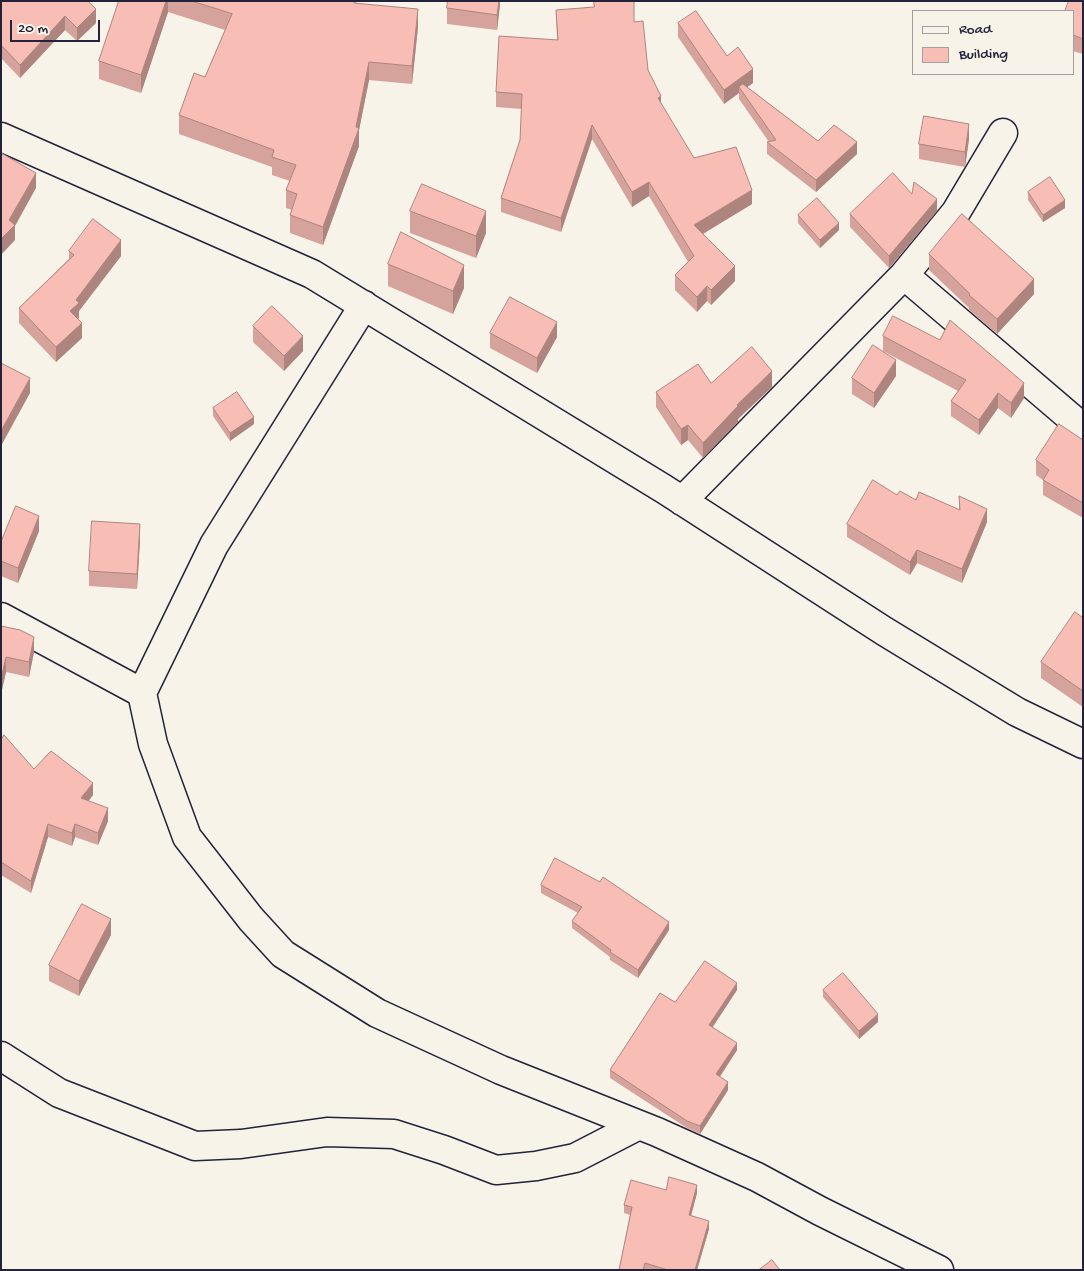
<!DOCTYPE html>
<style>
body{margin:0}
#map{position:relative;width:1084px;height:1271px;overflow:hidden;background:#f7f3e8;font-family:"Gochi Hand",sans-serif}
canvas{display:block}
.frame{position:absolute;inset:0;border:2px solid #22223b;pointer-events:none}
.legend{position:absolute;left:912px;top:10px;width:162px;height:65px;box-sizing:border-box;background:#f7f3e8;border:1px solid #a29fa3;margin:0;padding:6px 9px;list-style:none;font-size:15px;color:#22223b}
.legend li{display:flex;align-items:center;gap:10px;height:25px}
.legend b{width:25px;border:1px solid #a29fa3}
.scale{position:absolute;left:10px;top:20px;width:90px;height:22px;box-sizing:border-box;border:2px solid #22223b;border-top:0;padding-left:6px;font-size:15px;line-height:18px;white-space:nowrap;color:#22223b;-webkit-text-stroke:4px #f7f3e8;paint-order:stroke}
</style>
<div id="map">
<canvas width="1084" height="1271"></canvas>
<div class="frame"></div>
<ul class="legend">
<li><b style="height:6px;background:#f7f3e8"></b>Road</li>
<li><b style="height:14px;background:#f8bdb4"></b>Building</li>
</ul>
<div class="scale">20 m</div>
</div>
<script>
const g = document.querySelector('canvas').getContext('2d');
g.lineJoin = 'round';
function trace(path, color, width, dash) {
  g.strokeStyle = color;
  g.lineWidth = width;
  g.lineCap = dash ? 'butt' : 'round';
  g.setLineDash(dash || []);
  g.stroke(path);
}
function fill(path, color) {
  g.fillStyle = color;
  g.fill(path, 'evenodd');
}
const minor = new Path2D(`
 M 1,137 L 312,274 L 664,489 L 884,631 L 1017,712 L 1083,744
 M 904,275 L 1083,428
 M 364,305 L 214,545 L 142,693 L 153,744 L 187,837 L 251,919 L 283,954 L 377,1013 L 501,1070 L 657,1132 L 757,1177 L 820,1211 L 939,1270
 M 682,501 L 904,275 L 956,212 L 1003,133
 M 1,617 L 142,693
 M 1,1056 L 59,1093 L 195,1146 L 241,1144 L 327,1132 L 394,1134 L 444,1150 L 496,1170 L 536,1166 L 575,1158 L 639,1125`);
trace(minor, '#22223b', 31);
trace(minor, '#f7f3e8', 28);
fill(new Path2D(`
 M 1,1 L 96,23 L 77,41 L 65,30 L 20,78 L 1,58 Z
 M 119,1 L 356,1 L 356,3 L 418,27 L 412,84 L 369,80 L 359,130 L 359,146 L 323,245 L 290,233 L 290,215 L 292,210 L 286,208 L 286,190 L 290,181 L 272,175 L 272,167 L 179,134 L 179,115 L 205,77 L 225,30 L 168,12 L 141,93 L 99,79 L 99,61 Z
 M 500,1 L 497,30 L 447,24 L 447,8 Z
 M 1083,1 L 1083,54 L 1073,51 L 1073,11 Z
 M 556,10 L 634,22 L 648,70 L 661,104 L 694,158 L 752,204 L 703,234 L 735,281 L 711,305 L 707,301 L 697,312 L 675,290 L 675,275 L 688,262 L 649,196 L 632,207 L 592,139 L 561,232 L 501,212 L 501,198 L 520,140 L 522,109 L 496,107 L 496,92 L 557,40 Z
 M 678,23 L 727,56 L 753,83 L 747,87 L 818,141 L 857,154 L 816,192 L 767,154 L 767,142 L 769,142 L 739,99 L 739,93 L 724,104 L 678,37 Z
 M 969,139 L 965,167 L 919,159 L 919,144 Z
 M 1028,192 L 1065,208 L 1043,222 L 1028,200 Z
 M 912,194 L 937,211 L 889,268 L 850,227 L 850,214 Z
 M 410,211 L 486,233 L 476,258 L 410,233 Z
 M 798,215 L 839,230 L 820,248 L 798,223 Z
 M 69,251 L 121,256 L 79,311 L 79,318 L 78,319 L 82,338 L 56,362 L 19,323 L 19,308 L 69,259 Z
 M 929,254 L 1034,294 L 997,334 L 969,310 L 969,308 L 929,270 Z
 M 388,264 L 464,288 L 453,314 L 388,286 Z
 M 253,326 L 303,351 L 284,371 L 253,342 Z
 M 490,333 L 557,337 L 537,373 L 490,348 Z
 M 883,336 L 1024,398 L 1011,418 L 998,408 L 979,435 L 951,416 L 951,401 L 958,391 L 883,351 Z
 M 896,376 L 874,408 L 852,394 L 852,378 Z
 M 711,383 L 772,387 L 738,419 L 738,422 L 703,458 L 688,440 L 681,445 L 656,407 L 656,392 Z
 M 213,408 L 254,424 L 230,441 L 213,416 Z
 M 1083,440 L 1083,518 L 1043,495 L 1043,480 L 1036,475 L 1036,460 Z
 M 897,495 L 916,500 L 959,510 L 959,496 L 987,522 L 962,583 L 917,563 L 910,575 L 847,537 L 847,524 Z
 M 39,531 L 18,583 L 1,576 L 1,542 Z
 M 140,540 L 137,589 L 89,586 L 89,571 Z
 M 1083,616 L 1083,707 L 1041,678 L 1041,662 Z
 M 1,626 L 34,652 L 29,677 L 6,672 L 1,694 Z
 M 1,741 L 34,769 L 93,795 L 88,801 L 108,821 L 98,845 L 75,837 L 72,846 L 48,837 L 31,893 L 1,875 Z
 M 541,885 L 669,930 L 638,978 L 610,960 L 610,957 L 572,928 L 572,921 L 578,913 L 541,893 Z
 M 111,935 L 79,996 L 49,981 L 49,965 Z
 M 737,990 L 713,1027 L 737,1050 L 720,1077 L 728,1090 L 700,1134 L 687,1128 L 610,1078 L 610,1070 L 675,1002 Z
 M 823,990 L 878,1022 L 859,1039 L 823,997 Z
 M 666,1190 L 697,1193 L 691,1216 L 709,1229 L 697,1270 L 619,1270 L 630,1215 L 624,1213 L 624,1205 Z`), '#d5a39b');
fill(new Path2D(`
 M 166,1 L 168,1 L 168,12 L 141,93 L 141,75 Z
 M 499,1 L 500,1 L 500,6 L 497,30 L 497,15 Z
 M 96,9 L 96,23 L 77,41 L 77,28 Z
 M 418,9 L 418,27 L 412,84 L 412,66 Z
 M 65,16 L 65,30 L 20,78 L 20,65 Z
 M 369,62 L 369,80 L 359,130 L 359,146 L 323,245 L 323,227 L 356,127 Z
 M 753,69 L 753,83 L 742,91 L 739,87 L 739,93 L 724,104 L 724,90 Z
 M 661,96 L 661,111 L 658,98 Z
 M 969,124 L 969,139 L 965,167 L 965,152 Z
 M 592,125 L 592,139 L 561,232 L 561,218 Z
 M 857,142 L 857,154 L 816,192 L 816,180 Z
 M 36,173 L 36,188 L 15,226 L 15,240 L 1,255 L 1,239 L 9,220 Z
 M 649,182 L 649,196 L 632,207 L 632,192 Z
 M 752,190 L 752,204 L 694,239 L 694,225 Z
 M 937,199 L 937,211 L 889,268 L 889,256 Z
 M 1065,200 L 1065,208 L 1043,222 L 1043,215 Z
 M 486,211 L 486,233 L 476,258 L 476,236 Z
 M 839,223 L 839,230 L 820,248 L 820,240 Z
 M 121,240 L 121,256 L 79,311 L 79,318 L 70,326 L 70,311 L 76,300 Z
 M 464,265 L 464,288 L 453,314 L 453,291 Z
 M 735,266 L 735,281 L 711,305 L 711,290 Z
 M 1034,279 L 1034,294 L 997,334 L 997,319 Z
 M 707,286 L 707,301 L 697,312 L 697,297 Z
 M 557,322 L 557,337 L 537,373 L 537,358 Z
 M 82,323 L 82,338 L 56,362 L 56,347 Z
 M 303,336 L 303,351 L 284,371 L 284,356 Z
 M 896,360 L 896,376 L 874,408 L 874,393 Z
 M 772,371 L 772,387 L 738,419 L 738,422 L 703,458 L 703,443 L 737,405 Z
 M 30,378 L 30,393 L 1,446 L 1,431 Z
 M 1024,383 L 1024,398 L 1011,418 L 1011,403 Z
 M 998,393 L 998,408 L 979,435 L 979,420 Z
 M 254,417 L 254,424 L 230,441 L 230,433 Z
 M 688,425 L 688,440 L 681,445 L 681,429 Z
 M 987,509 L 987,522 L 962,583 L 962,569 Z
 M 39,516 L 39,531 L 18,583 L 18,568 Z
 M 140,524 L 140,540 L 137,589 L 137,574 Z
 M 917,550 L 917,563 L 910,575 L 910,562 Z
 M 34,637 L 34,652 L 29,677 L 29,662 Z
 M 6,657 L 6,672 L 1,694 L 1,679 Z
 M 93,783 L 93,795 L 81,811 L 81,798 Z
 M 108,808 L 108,821 L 98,845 L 98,833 Z
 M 48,824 L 48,837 L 31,893 L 31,881 Z
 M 75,824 L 75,837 L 72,846 L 72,833 Z
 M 111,919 L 111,935 L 79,996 L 79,981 Z
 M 669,922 L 669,930 L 638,978 L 638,970 Z
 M 737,983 L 737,990 L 709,1032 L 709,1025 Z
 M 878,1014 L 878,1022 L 859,1039 L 859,1031 Z
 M 737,1043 L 737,1050 L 716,1082 L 716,1074 Z
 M 728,1082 L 728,1090 L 700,1134 L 700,1126 Z
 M 697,1185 L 697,1193 L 689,1223 L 689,1215 Z
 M 709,1221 L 709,1229 L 697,1270 L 695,1270 Z`), '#ae847e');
const building = new Path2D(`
 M 1,1 L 88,1 L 96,9 L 77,28 L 65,16 L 20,65 L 1,45 Z
 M 119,1 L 166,1 L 141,75 L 99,61 Z
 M 192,1 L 354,1 L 354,3 L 418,9 L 412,66 L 369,62 L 356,127 L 359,128 L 323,227 L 290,215 L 297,194 L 286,190 L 296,165 L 272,157 L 274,150 L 179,115 L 194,73 L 205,77 L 232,14 Z
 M 448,1 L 499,1 L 497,15 L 447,8 Z
 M 594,1 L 634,1 L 634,22 L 643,21 L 648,70 L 661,96 L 658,98 L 694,158 L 736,147 L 752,190 L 694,225 L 735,266 L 711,290 L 707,286 L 697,297 L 675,275 L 694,256 L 649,182 L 632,192 L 592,125 L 561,218 L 501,198 L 520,140 L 522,94 L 496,92 L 499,36 L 558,40 L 556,10 L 594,7 Z
 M 1069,1 L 1083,1 L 1083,39 L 1073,35 L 1073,11 L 1065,11 Z
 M 696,11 L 727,56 L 738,47 L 753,69 L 724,90 L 678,23 Z
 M 743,84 L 818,141 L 834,125 L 857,142 L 816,180 L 767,142 L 776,140 L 739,87 Z
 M 924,116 L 969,124 L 965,152 L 919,144 Z
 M 1,153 L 36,173 L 9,220 L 15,225 L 1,239 Z
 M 893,173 L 912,194 L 914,182 L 937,199 L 889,256 L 850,214 Z
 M 1050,177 L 1065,200 L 1043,215 L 1028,192 Z
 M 422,184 L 486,211 L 476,236 L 410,211 Z
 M 817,198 L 839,223 L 820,240 L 798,215 Z
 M 962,214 L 1034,279 L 997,319 L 969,295 L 970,294 L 929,254 Z
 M 93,219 L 121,240 L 76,300 L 79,303 L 70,311 L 82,323 L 56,347 L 19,308 L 74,255 L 69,251 Z
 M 401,232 L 464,265 L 453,291 L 388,264 Z
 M 510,297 L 557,322 L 537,358 L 490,333 Z
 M 272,306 L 303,336 L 284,356 L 253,326 Z
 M 893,316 L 940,340 L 950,320 L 1024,383 L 1011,403 L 998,393 L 979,420 L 951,401 L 966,380 L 883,336 Z
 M 873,345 L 896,360 L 874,393 L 852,378 Z
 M 752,347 L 772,371 L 737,405 L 738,406 L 703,443 L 688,425 L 681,429 L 656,392 L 698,364 L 711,383 Z
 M 1,363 L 30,378 L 1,431 Z
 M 237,392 L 254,417 L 230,433 L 213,408 Z
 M 1059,424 L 1083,440 L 1083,503 L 1043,480 L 1049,470 L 1036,460 Z
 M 873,480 L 897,495 L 900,491 L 916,500 L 919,492 L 960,510 L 959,496 L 987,509 L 962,569 L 917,550 L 910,562 L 847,524 Z
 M 16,506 L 39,516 L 18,568 L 1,561 L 1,542 Z
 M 92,521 L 140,524 L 137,574 L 89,571 Z
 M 1075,612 L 1082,617 L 1083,616 L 1083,691 L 1041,662 Z
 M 1,626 L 20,630 L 34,637 L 29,662 L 6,657 L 1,679 Z
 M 4,735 L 34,769 L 51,751 L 93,783 L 81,798 L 108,808 L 98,833 L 75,824 L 72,833 L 48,824 L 31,881 L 1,862 L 1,741 Z
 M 555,858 L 600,882 L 603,877 L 669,922 L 638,970 L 610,952 L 611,950 L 572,921 L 582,907 L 541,885 Z
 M 82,904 L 111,919 L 79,981 L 49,965 Z
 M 705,961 L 737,983 L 709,1025 L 737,1043 L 716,1074 L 728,1082 L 700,1126 L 687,1121 L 610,1070 L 660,993 L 675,1002 Z
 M 843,973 L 878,1014 L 859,1031 L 823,990 Z
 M 669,1177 L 697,1185 L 689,1215 L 709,1221 L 695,1270 L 668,1270 L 645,1263 L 643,1270 L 619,1270 L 632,1207 L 624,1205 L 631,1180 L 666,1190 Z
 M 772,1260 L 780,1270 L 759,1270 Z`);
fill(building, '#f8bdb4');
trace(building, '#ae847e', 1);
</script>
